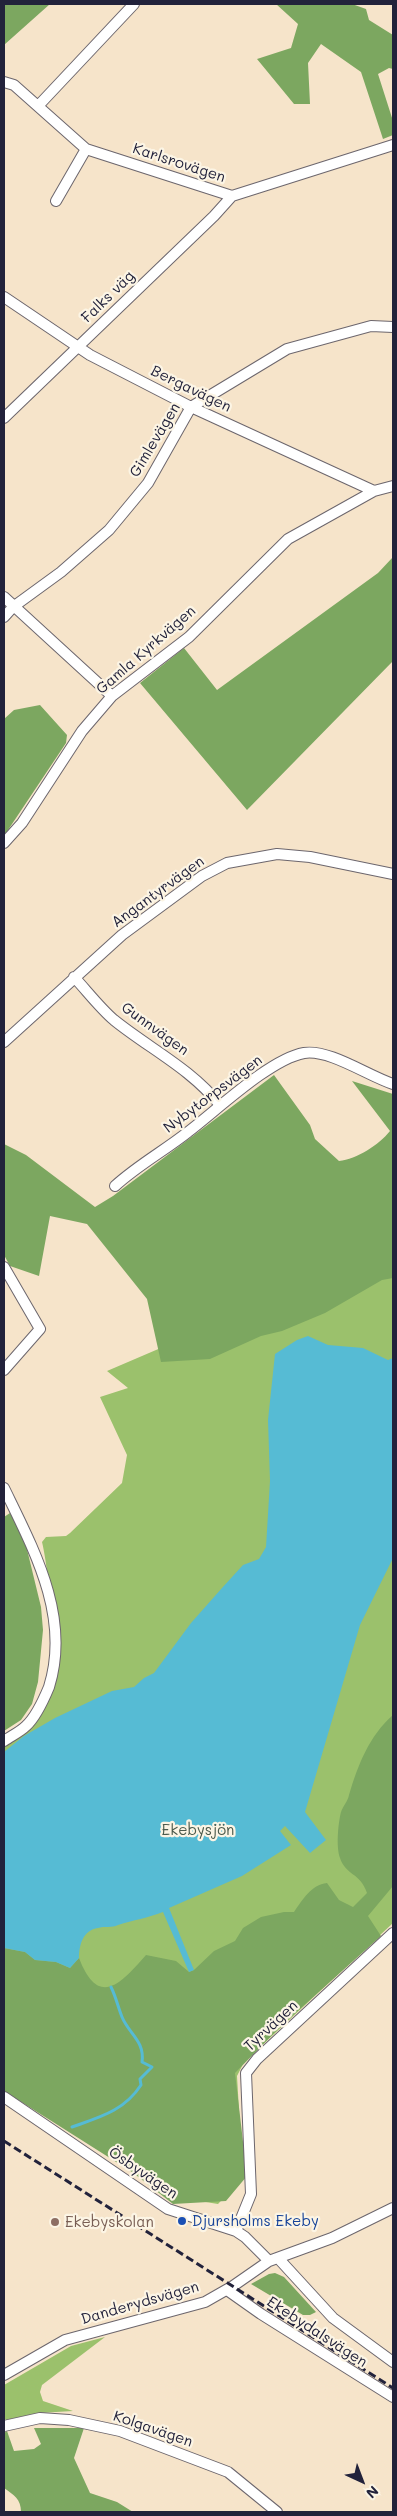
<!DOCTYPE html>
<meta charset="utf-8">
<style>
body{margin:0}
#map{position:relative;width:397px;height:2516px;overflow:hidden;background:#f6e4ca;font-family:Mali,sans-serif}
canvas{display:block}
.frame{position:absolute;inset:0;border:5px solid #22223b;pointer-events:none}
.north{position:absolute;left:337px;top:2456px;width:50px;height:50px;-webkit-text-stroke:4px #fcf5e5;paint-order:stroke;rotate:137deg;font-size:14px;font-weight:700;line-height:20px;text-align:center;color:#22223b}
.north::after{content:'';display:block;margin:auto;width:18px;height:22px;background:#22223b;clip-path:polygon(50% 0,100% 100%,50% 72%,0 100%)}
</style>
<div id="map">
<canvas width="397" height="2516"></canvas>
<div class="frame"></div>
<div class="north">N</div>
</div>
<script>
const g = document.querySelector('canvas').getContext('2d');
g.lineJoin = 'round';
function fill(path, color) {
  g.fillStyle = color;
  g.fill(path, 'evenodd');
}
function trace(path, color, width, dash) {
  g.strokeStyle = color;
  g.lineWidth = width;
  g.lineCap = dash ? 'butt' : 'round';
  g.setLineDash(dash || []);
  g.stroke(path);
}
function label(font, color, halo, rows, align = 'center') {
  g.font = font + ' Mali,sans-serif';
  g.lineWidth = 4.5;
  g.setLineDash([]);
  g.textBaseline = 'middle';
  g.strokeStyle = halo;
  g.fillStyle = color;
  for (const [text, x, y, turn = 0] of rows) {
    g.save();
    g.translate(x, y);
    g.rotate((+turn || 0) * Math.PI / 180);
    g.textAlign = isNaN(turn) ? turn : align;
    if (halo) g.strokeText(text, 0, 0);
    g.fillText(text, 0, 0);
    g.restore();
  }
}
fill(new Path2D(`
 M 393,1154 L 393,1923 L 244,2062 L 237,2076 L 243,2178 L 218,2204 L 193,2200 L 4,2088 L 4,1744 C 15,1732 30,1719 40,1705 C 59,1677 50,1575 42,1542 L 46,1537 L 66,1536 L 70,1533 L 122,1483 L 127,1455 L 100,1397 L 128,1388 L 107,1371 L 212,1326 Z
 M 105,2337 L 42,2385 L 40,2392 L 43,2401 L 73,2411 L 39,2413 L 6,2420 L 4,2418 L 4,2385 L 71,2346 Z`), '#9bc16c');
fill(new Path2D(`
 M 4,4 L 50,4 L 4,45 Z
 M 276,4 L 352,4 L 366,9 L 369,20 L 393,35 L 393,69 L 389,68 L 378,74 L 393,121 L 393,135 L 383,139 L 361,72 L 321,44 L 308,63 L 310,104 L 294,104 L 257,59 L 291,48 L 298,24 Z
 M 393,557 L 393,661 L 247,810 L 140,683 L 184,648 L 217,690 L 378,573 Z
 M 40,705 L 67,735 L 66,743 L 4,836 L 4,719 L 14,710 Z
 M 274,1075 L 310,1125 L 315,1139 L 339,1161 C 357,1159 379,1145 390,1131 L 352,1081 L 393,1094 L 393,1278 L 382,1280 L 325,1313 L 282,1331 L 261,1336 L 210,1359 L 161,1362 L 147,1299 L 87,1224 L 50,1216 L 39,1276 L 10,1266 L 4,1255 L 4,1144 L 26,1155 L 95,1207 L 113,1196 Z
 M 10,1513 L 24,1537 L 41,1607 L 43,1630 L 38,1682 L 32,1704 L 21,1720 L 4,1731 L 4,1517 Z
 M 393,1715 L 393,1886 L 368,1916 L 381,1936 L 282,2025 L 235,2073 L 247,2176 L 226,2201 L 173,2204 L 132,2172 L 4,2091 L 4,1948 L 25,1952 L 35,1960 L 56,1962 L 70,1968 L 79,1958 C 99,2010 122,1982 146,1955 L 176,1961 L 189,1972 L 194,1970 L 214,1951 L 235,1941 L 243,1928 L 261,1917 L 284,1912 L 294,1912 C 303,1899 311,1885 327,1883 L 339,1900 L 353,1907 L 367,1893 C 360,1872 346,1876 340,1858 C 336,1847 338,1824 341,1812 C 343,1806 348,1801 349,1795 C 358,1765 369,1736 393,1715 Z
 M 275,2273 L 284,2277 L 316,2312 L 310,2315 L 303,2315 L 251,2284 L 269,2274 Z
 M 34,2428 L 84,2428 L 74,2458 L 90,2493 L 117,2502 L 133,2512 L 21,2512 C 21,2499 14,2495 4,2488 L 4,2433 L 7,2431 L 14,2451 L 34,2449 L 41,2444 Z`), '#7ca760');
fill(new Path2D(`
 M 308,1336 L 328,1345 L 363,1348 L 388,1360 L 393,1358 L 393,1558 L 360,1625 L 305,1812 L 326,1840 L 310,1853 L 285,1826 L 280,1831 L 291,1845 L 242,1876 L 169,1908 L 194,1970 L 189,1972 L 163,1912 C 148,1918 133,1920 118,1925 C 112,1928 104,1926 98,1928 C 83,1930 79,1945 79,1958 L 70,1968 L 56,1962 L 35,1960 L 25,1952 L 4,1948 L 4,1752 L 24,1736 L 55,1718 L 112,1691 L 134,1687 L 144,1678 L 154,1673 L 191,1623 L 222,1588 L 243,1565 L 259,1559 L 266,1547 L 270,1481 L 268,1420 L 275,1354 L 297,1340 Z`), '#56bbd4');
trace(new Path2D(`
 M 72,2127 C 100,2117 124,2111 141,2085 L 140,2079 L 152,2067 L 142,2062 C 145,2041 129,2034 122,2017 C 118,2007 116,1997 111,1987`), '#56bbd4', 3);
const minor = new Path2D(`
 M 4,82 L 14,85 L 86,149 L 232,196 L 393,145
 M 38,106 L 134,4
 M 56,201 L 86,149
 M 4,297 L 90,355 L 191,407 L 374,491
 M 4,418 L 214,216 L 232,196
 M 4,597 L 112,696
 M 4,617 L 13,607 L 61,572 L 109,530 L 148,483 L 191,407 L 287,349 L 371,326 L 393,327
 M 4,843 L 22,823 L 82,731 L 112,696 L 189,637 L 288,539 L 374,491 L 393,486
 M 74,977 C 87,991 100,1008 114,1020 C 150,1049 190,1068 220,1105
 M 4,1042 L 122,935 L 202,876 L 227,863 L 277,854 L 310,857 L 393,874
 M 115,1186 C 138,1165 164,1151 188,1132 C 216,1111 270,1059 304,1053 C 330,1049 368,1076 393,1084
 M 4,1267 L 40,1329 L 4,1370
 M 4,1488 C 34,1550 71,1617 49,1687 C 44,1699 36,1717 26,1726 C 20,1732 11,1736 4,1741
 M 4,2097 L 168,2209 L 236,2231 L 245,2237 L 269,2261
 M 236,2231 L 251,2194 L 246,2073 L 257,2059 L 393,1933
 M 278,2258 L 333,2318 L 393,2362
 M 227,2290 L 261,2314 L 393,2397
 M 4,2375 L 65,2340 L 205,2302 L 233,2286 L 269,2261 L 332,2238 L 393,2208
 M 4,2426 L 40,2418 L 69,2420 L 120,2431 L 228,2472 L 277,2512`);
trace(minor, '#6c666d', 12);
trace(minor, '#fff', 10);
trace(new Path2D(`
 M 4,2141 L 393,2388`), '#22223b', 3, [8, 4]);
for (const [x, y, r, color] of [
 [182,2221,5,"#1a4fb4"],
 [55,2222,5,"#8d6e63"]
]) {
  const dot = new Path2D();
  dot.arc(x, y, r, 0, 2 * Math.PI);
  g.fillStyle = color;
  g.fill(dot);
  trace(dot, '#fcf5e5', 2);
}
label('15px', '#22223b', '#fcf5e5', [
 ["Karlsrovägen",179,163,18],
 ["Falks väg",108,297,-44],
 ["Bergavägen",191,389,26],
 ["Gimlevägen",155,440,-59],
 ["Gamla Kyrkvägen",146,650,-41],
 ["Angantyrvägen",158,892,-36],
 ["Gunnvägen",155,1029,36],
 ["Nybytorpsvägen",213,1094,-37],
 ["Tyrvägen",271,2026,-43],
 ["Ösbyvägen",143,2173,34],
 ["Danderydsvägen",140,2303,-16],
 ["Ekebydalsvägen",317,2332,33],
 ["Kolgavägen",153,2429,19]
]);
label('15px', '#4c5a4c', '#fcf5e5', [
 ["Ekebysjön",198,1830]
]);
label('15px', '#164399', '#fcf5e5', [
 ["Djursholms Ekeby",192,2221]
], 'left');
label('15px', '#785e54', '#fcf5e5', [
 ["Ekebyskolan",65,2222]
], 'left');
</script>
